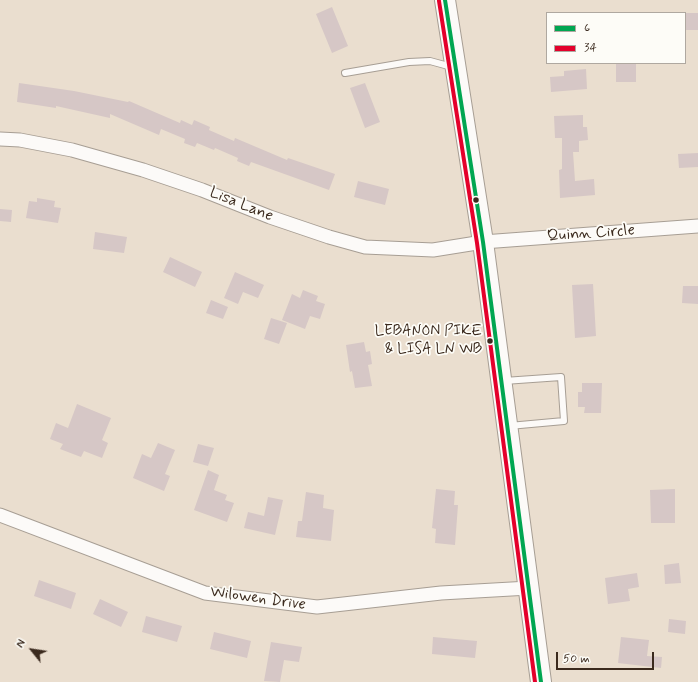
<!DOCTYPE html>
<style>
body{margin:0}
#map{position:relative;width:698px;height:682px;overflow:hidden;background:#eadecf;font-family:Mynerve,sans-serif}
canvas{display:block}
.legend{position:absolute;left:546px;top:12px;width:140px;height:52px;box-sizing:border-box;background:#fdfcf7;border:1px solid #afa8a0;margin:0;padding:5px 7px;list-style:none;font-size:12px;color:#3b2a1e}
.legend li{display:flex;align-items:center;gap:8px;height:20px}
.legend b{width:20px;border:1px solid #afa8a0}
.north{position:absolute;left:12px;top:630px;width:40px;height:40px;-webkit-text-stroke:3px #fdfcf7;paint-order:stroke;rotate:300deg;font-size:11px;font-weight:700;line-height:16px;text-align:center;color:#3b2a1e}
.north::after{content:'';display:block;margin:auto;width:14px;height:18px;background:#3b2a1e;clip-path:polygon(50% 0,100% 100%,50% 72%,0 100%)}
.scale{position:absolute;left:556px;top:652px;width:98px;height:18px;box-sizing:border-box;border:2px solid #3b2a1e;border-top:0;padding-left:5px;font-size:12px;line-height:14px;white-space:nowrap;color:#3b2a1e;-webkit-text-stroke:3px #fdfcf7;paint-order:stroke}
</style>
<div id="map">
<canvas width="698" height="682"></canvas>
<ul class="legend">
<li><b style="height:5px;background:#00a651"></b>6</li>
<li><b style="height:5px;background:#e4002b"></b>34</li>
</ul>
<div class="north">N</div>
<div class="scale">50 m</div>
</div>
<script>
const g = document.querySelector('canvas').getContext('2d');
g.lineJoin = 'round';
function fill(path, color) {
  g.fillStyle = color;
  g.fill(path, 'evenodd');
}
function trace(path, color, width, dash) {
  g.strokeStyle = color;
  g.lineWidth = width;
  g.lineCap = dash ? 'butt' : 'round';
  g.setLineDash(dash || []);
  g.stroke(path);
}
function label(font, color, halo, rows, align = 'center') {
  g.font = font + ' Mynerve,sans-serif';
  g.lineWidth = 3.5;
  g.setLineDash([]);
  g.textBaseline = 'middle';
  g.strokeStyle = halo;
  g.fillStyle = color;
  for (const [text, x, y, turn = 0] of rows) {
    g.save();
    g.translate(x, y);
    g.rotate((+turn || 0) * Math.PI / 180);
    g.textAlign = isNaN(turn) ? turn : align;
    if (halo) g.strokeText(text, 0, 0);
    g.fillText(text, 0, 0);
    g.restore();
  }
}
fill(new Path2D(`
 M 332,7 L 348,46 L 332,53 L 316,14 Z
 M 685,13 L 698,13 L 698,30 L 686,30 Z
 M 616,63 L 636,63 L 636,82 L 616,82 Z
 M 586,69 L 587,89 L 551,92 L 550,77 L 564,76 L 564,71 Z
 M 19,83 L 74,91 L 128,102 L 129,101 L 180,123 L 181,120 L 192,125 L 194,120 L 210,127 L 209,130 L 234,141 L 235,138 L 287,160 L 288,158 L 335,174 L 329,190 L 251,162 L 249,166 L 237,161 L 238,158 L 215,148 L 214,150 L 197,143 L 195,147 L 184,143 L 185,139 L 161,129 L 159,135 L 110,114 L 110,118 L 56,106 L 56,108 L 17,102 Z
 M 365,83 L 380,122 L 365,128 L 350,88 Z
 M 583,115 L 583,127 L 587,127 L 588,140 L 579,141 L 579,152 L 573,152 L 575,181 L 594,179 L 595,195 L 560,198 L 559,170 L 562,169 L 562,138 L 555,138 L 554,116 Z
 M 698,153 L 698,167 L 679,168 L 678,154 Z
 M 358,181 L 389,189 L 385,205 L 354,197 Z
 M 37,198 L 55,201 L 54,207 L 61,208 L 58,223 L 26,218 L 29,201 L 37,202 Z
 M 0,209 L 12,210 L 11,222 L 0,221 Z
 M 95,232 L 127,237 L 124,253 L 93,249 Z
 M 170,257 L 202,272 L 195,287 L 163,272 Z
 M 235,272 L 264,285 L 258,298 L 243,292 L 238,304 L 224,298 Z
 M 593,284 L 596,336 L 575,338 L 572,285 Z
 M 683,286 L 698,286 L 698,304 L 682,303 Z
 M 303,290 L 318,296 L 316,301 L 325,304 L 320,319 L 310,316 L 305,329 L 282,320 L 292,294 L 300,298 Z
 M 211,300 L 228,307 L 223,319 L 206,313 Z
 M 271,318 L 287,323 L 279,344 L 264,339 Z
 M 364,342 L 366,352 L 370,351 L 372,364 L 368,365 L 372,386 L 355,388 L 352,371 L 350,372 L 346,345 Z
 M 582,383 L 602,383 L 601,413 L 584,413 L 585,407 L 578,407 L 578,392 L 582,392 Z
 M 77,404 L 111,418 L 102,440 L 108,443 L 102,458 L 84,451 L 81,457 L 60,449 L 63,444 L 50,439 L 56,423 L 68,428 Z
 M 158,443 L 175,450 L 165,474 L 170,476 L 164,491 L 133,478 L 142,454 L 151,458 Z
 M 198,444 L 214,448 L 208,466 L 193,462 Z
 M 208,470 L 219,475 L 214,490 L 227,495 L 225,500 L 234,503 L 227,522 L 194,510 Z
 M 436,489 L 455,491 L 454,505 L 458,505 L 455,545 L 435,543 L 436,529 L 432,528 Z
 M 675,489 L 675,523 L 651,523 L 650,490 Z
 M 306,492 L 324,495 L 323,508 L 334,510 L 331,541 L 296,537 L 298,521 L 302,521 Z
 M 268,497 L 283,500 L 275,535 L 244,528 L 248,512 L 264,516 Z
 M 679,563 L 681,583 L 665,584 L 664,565 Z
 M 637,573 L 639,587 L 628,589 L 630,601 L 608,604 L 605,578 Z
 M 39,580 L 76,593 L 71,609 L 34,596 Z
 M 100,599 L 128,612 L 121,627 L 93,614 Z
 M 146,616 L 182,626 L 177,642 L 142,632 Z
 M 669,619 L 686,621 L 685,634 L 668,632 Z
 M 214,632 L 251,641 L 247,658 L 210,649 Z
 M 433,637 L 477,641 L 475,658 L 432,654 Z
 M 621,637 L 649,640 L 647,656 L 662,657 L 661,668 L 618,663 Z
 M 271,642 L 302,647 L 299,662 L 284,660 L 280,682 L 264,681 Z`), '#d6c7c6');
const service = new Path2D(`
 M 345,73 L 409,62 L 430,61 L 452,67
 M 504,381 L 561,377 L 564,421 L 509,426`);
const minor = new Path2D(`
 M 0,139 L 20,140 L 72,150 L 143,170 L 202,190 L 270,217 L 329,237 L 365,247 L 433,250 L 483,242 L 698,226
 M 0,515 L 205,593 L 317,607 L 441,593 L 529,588`);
const primary = new Path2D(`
 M 445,0 L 483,242 L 541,682`);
trace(service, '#a79e94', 8);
trace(minor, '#a79e94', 15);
trace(primary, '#a79e94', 22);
trace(service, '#fcfaf8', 6);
trace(minor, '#fcfaf8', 13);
trace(primary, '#fcfaf8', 20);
trace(new Path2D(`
 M 445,0 L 483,242 L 541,682`), '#00a651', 4);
trace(new Path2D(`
 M 439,1 L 477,243 L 535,682`), '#e4002b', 4);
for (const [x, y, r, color] of [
 [476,200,3.5,"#3b2a1e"],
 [490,341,3.5,"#3b2a1e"]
]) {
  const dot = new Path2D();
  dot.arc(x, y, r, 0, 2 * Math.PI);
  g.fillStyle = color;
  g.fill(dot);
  trace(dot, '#fdfcf7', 1.5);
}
label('15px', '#3b2a1e', '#fdfcf7', [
 ["LEBANON PIKE",482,332],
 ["& LISA LN WB",482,350]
], 'right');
label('16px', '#3b2a1e', '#fdfcf7', [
 ["Lisa Lane",241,205,22],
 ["Quinn Circle",591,234,-4],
 ["Wilowen Drive",258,599,8]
]);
</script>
